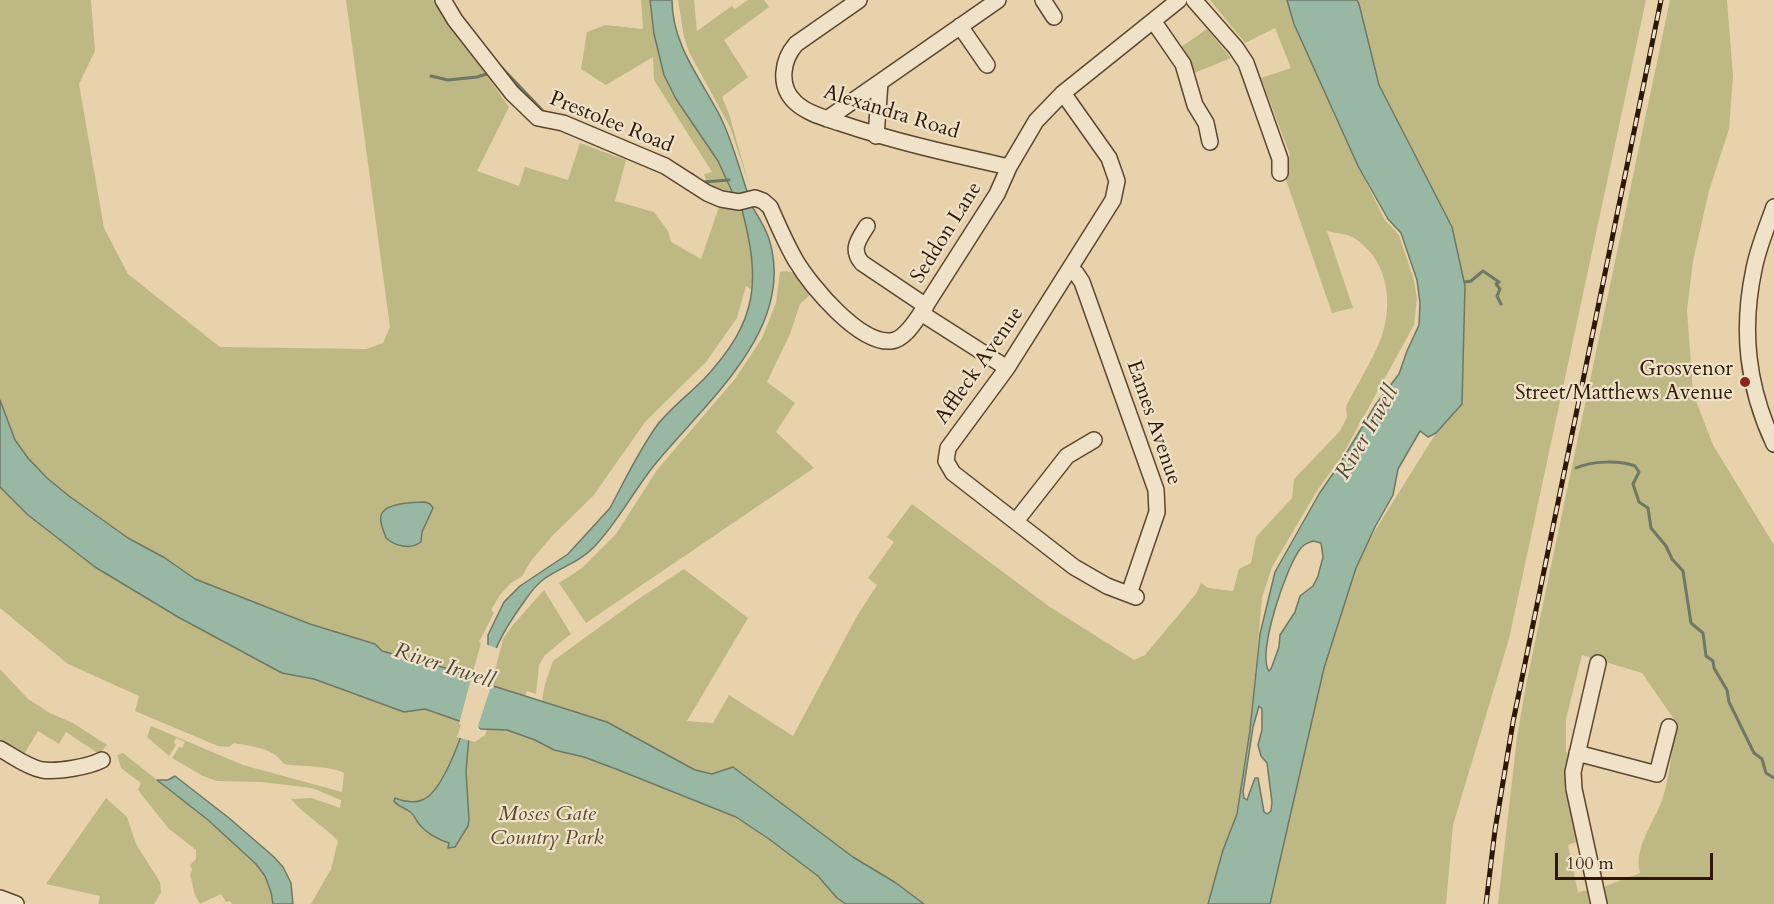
<!DOCTYPE html>
<style>
body{margin:0}
#map{position:relative;width:1774px;height:904px;overflow:hidden;background:#e7d2ac;font-family:Cardo,serif}
canvas{display:block}
.scale{position:absolute;left:1555px;top:853px;width:158px;height:27px;box-sizing:border-box;border:3px solid #2e1705;border-top:0;padding-left:8px;font-size:18px;line-height:21px;white-space:nowrap;color:#2e1705;-webkit-text-stroke:4px #efe2c9;paint-order:stroke}
</style>
<div id="map">
<canvas width="1774" height="904"></canvas>
<div class="scale">100 m</div>
</div>
<script>
const g = document.querySelector('canvas').getContext('2d');
g.lineJoin = 'round';
function fill(path, color) {
  g.fillStyle = color;
  g.fill(path, 'evenodd');
}
function trace(path, color, width, dash) {
  g.strokeStyle = color;
  g.lineWidth = width;
  g.lineCap = dash ? 'butt' : 'round';
  g.setLineDash(dash || []);
  g.stroke(path);
}
function label(font, color, halo, rows, align = 'center') {
  g.font = font + ' Cardo,serif';
  g.lineWidth = 4.5;
  g.setLineDash([]);
  g.textBaseline = 'middle';
  g.strokeStyle = halo;
  g.fillStyle = color;
  for (const [text, x, y, turn = 0] of rows) {
    g.save();
    g.translate(x, y);
    g.rotate((+turn || 0) * Math.PI / 180);
    g.textAlign = isNaN(turn) ? turn : align;
    if (halo) g.strokeText(text, 0, 0);
    g.fillText(text, 0, 0);
    g.restore();
  }
}
fill(new Path2D(`
 M 0,0 L 91,0 L 95,51 L 79,84 L 104,228 L 128,274 L 220,347 L 366,349 L 383,343 L 390,327 L 346,0 L 433,0 L 509,107 L 477,171 L 519,186 L 525,167 L 568,180 L 580,143 L 626,160 L 615,201 L 654,212 L 668,231 L 671,242 L 701,259 L 720,204 L 741,206 C 748,233 756,261 752,290 L 746,286 L 737,318 L 706,362 L 645,422 L 594,495 L 552,536 L 531,561 L 522,576 L 510,584 L 500,595 L 491,610 L 494,613 L 479,642 L 481,643 L 471,679 L 449,669 L 382,651 L 375,644 L 311,624 L 195,579 L 165,558 L 128,538 L 69,496 L 47,478 L 28,458 L 15,440 L 0,400 Z
 M 641,0 L 650,0 L 654,34 L 676,99 L 718,161 L 735,198 L 709,189 L 704,174 L 712,172 L 654,80 L 653,57 L 606,85 L 581,69 L 587,32 L 605,25 L 643,29 Z
 M 678,0 L 694,0 L 697,31 L 732,6 L 735,9 L 748,0 L 764,0 L 769,7 L 724,40 L 748,77 L 722,97 L 729,114 L 750,188 L 730,127 L 689,52 L 684,37 Z
 M 1210,0 L 1287,0 L 1294,24 L 1358,166 L 1385,220 L 1399,235 L 1414,280 L 1417,299 L 1414,325 L 1342,456 L 1317,491 L 1272,567 L 1262,598 L 1250,730 L 1237,815 L 1223,850 L 1208,904 L 924,904 L 896,883 L 712,774 L 695,770 L 607,722 L 542,701 L 545,684 L 553,661 L 634,602 L 684,569 L 748,618 L 687,721 L 713,723 L 729,695 L 793,736 L 857,616 L 877,585 L 868,578 L 894,542 L 887,537 L 912,504 L 1050,607 L 1134,660 L 1145,655 L 1196,594 L 1201,583 L 1208,588 L 1233,591 L 1239,569 L 1251,563 L 1256,537 L 1292,498 L 1294,479 L 1340,431 L 1347,417 L 1346,406 C 1357,385 1377,353 1383,332 C 1393,298 1386,258 1354,238 C 1347,234 1336,233 1327,231 L 1353,308 L 1332,313 L 1284,174 L 1290,155 L 1261,78 L 1291,68 L 1275,28 L 1245,43 Z
 M 1357,0 L 1646,0 L 1509,639 L 1453,825 L 1446,904 L 1270,904 L 1324,668 L 1351,569 L 1436,433 L 1462,404 L 1452,227 L 1379,85 Z
 M 1670,0 L 1727,0 L 1733,76 L 1729,129 L 1709,191 L 1693,261 L 1687,310 L 1693,393 L 1713,445 L 1774,545 L 1774,904 L 1606,904 L 1603,890 L 1606,886 L 1640,873 C 1633,848 1654,823 1662,800 C 1670,777 1672,746 1676,722 L 1642,673 L 1582,655 L 1566,719 L 1566,752 L 1573,754 L 1579,841 L 1568,845 L 1578,892 L 1589,890 L 1593,904 L 1498,904 L 1517,737 L 1526,685 Z
 M 1207,29 L 1231,58 L 1192,74 L 1178,49 Z
 M 787,271 L 797,274 L 812,293 L 800,304 L 790,334 L 767,382 L 795,403 L 776,432 L 814,468 L 586,623 L 559,583 L 582,568 L 616,534 L 657,470 L 735,379 L 762,338 L 776,303 L 780,272 Z
 M 0,487 L 28,515 L 95,567 L 282,673 L 314,679 L 404,712 L 425,709 L 465,723 C 459,745 445,784 427,798 C 419,805 409,801 400,799 L 400,807 C 412,811 414,819 422,828 C 430,835 439,839 449,843 L 448,847 L 455,847 L 468,826 L 469,820 L 466,771 L 468,740 L 475,742 L 485,735 L 487,730 L 507,730 L 535,740 L 554,750 L 584,757 L 616,769 L 736,817 L 769,839 L 818,876 L 838,899 L 846,904 L 311,904 L 331,869 L 338,841 C 323,825 305,816 291,799 L 312,798 L 340,808 L 341,800 L 312,788 L 261,782 L 217,781 L 203,776 L 172,758 L 179,747 L 182,748 L 185,742 L 176,738 L 174,743 L 176,745 L 169,756 L 147,737 L 151,726 L 243,765 L 342,792 L 344,773 C 328,765 302,767 284,764 C 272,747 254,747 234,743 L 229,747 L 218,746 L 135,711 L 139,696 L 68,664 L 0,608 Z
 M 544,590 L 571,634 L 545,655 L 539,665 L 536,694 L 527,691 L 525,696 L 491,686 L 503,639 L 512,626 Z
 M 0,669 L 28,699 L 50,713 L 73,723 L 107,745 L 99,754 L 66,732 L 59,744 L 38,731 L 23,756 L 0,742 Z
 M 123,753 L 208,820 L 256,864 L 265,876 L 271,892 L 273,904 L 232,904 L 230,901 L 226,902 L 221,894 L 200,904 C 192,892 194,887 190,875 L 192,870 L 190,865 L 196,859 L 196,850 L 169,829 L 138,790 L 141,783 L 121,768 L 117,755 Z
 M 106,798 L 127,817 L 136,844 L 160,882 L 161,893 L 154,904 L 98,904 L 100,896 L 46,884 Z`), '#beb984');
const water = new Path2D(`
 M 650,0 L 672,0 C 672,46 702,80 721,118 C 733,143 740,171 749,197 L 735,198 L 718,161 L 676,99 L 664,75 L 654,34 Z
 M 1287,0 L 1357,0 L 1359,4 L 1379,85 L 1452,227 L 1465,286 L 1462,404 L 1436,433 L 1428,437 L 1420,431 L 1398,469 L 1393,495 L 1375,527 L 1356,568 L 1324,668 L 1270,904 L 1208,904 L 1223,850 L 1237,814 L 1250,730 L 1260,634 L 1275,572 L 1319,494 L 1341,462 L 1376,404 L 1399,374 L 1407,351 L 1419,325 L 1420,303 L 1417,280 L 1401,233 L 1388,219 L 1358,166 L 1294,24 ZM 1313,541 L 1321,543 L 1323,557 L 1318,576 L 1313,586 L 1300,596 L 1295,612 L 1280,635 L 1279,647 L 1271,669 L 1269,671 C 1256,655 1287,564 1301,548 C 1304,544 1308,543 1313,541 ZM 1259,706 L 1262,709 L 1262,730 L 1258,745 L 1261,756 L 1267,763 L 1272,802 L 1271,811 L 1267,814 L 1264,812 L 1258,778 L 1255,778 L 1247,800 L 1244,798 L 1243,792 L 1253,727 Z
 M 750,203 C 757,215 765,226 769,239 C 797,328 706,402 656,463 C 634,490 618,522 594,547 C 580,562 561,567 544,579 C 534,586 528,596 521,606 C 501,634 494,650 484,683 L 607,722 L 695,770 L 712,774 L 733,767 L 853,857 L 896,883 L 924,904 L 846,904 L 837,898 L 818,876 L 769,839 L 736,817 L 616,769 L 584,757 L 554,750 L 535,740 L 507,730 L 481,729 L 472,725 L 469,737 L 466,771 L 469,820 L 468,826 L 455,847 L 448,848 L 449,843 C 437,839 427,834 419,824 C 416,820 414,815 410,812 C 405,807 399,808 394,801 L 395,798 C 403,801 413,804 422,800 C 441,794 460,741 465,723 L 425,709 L 404,712 L 314,679 L 282,673 L 178,617 L 95,567 L 28,515 L 0,487 L 0,400 L 15,440 L 28,458 L 47,478 L 69,496 L 128,538 L 165,558 L 195,579 L 310,624 L 375,644 L 382,651 L 449,669 L 478,681 L 488,651 L 488,635 L 504,602 L 520,586 L 568,554 L 610,508 C 625,480 639,450 658,424 C 671,408 689,394 704,379 C 759,320 761,281 741,206 Z
 M 425,502 L 430,504 L 433,508 L 422,532 L 421,542 C 410,550 395,546 386,538 C 384,531 378,520 382,513 C 387,503 415,502 425,502 Z
 M 175,776 L 229,818 L 274,857 L 283,867 L 291,883 L 293,904 L 273,904 L 271,892 L 265,876 L 256,864 L 208,820 L 157,780 L 168,780 Z`);
fill(water, '#98b8a4');
trace(water, '#6e7864', 1.5);
fill(new Path2D(`
 M 485,644 L 499,649 L 488,682 L 492,683 L 478,726 L 481,732 L 473,729 L 471,741 L 457,737 L 461,725 L 459,724 L 472,675 L 476,677 Z`), '#e7d2ac');
trace(new Path2D(`
 M 498,68 L 501,67 L 544,112 L 547,113
 M 431,76 L 448,80 L 477,77 L 490,73
 M 673,163 L 693,175
 M 703,182 L 729,180
 M 1465,282 L 1471,281 L 1483,271 L 1499,282 L 1496,284 L 1500,289 L 1497,296 L 1501,304
 M 1576,468 C 1592,461 1619,460 1635,466 L 1639,472 L 1633,484 L 1639,502 L 1648,508 L 1651,528 L 1666,546 L 1672,559 L 1683,571 L 1691,623 L 1703,633 L 1706,656 L 1713,661 L 1714,668 L 1727,690 L 1729,702 L 1754,753 L 1762,759 L 1766,773 L 1774,778`), '#6e7864', 3);
const minor = new Path2D(`
 M 443,0 L 455,20 L 512,93 L 538,118 L 563,123 L 646,158 L 665,166 L 707,193 L 721,199 L 739,202 L 755,198 L 763,201 L 770,207 C 778,225 786,244 796,261 C 811,286 859,344 891,341 C 904,340 915,322 921,313 L 997,194 L 1009,167 L 1036,121 L 1063,93 L 1179,0
 M 859,0 L 796,44 C 782,60 778,86 795,102 C 806,113 825,118 840,123 C 896,142 951,154 1009,167
 M 1043,0 L 1054,17
 M 1194,0 L 1236,48 L 1246,63 L 1280,159 L 1280,173
 M 1154,22 L 1183,64 L 1195,105 L 1206,123 L 1210,142
 M 960,26 L 987,65
 M 1063,93 L 1109,158 L 1117,181 L 1113,200 L 1007,368 L 948,448 L 946,461 L 953,473 L 1074,567 L 1107,586 L 1136,597
 M 827,119 L 998,0
 M 876,136 L 880,83
 M 1774,207 C 1767,227 1758,248 1754,269 C 1741,330 1747,386 1774,444
 M 867,226 C 859,239 850,249 862,263 L 926,306
 M 1071,269 L 1076,273 L 1082,282 L 1156,490 L 1157,512 L 1129,594
 M 921,313 L 1007,368
 M 1016,521 L 1067,456 L 1094,440
 M 1598,663 L 1573,772 L 1574,789 L 1599,904
 M 0,749 C 13,756 27,767 42,770 C 58,772 88,767 102,760
 M 1577,753 L 1657,774 L 1669,727
 M 0,898 L 16,904`);
trace(minor, '#5c462f', 18);
trace(minor, '#efe2c9', 15);
const rail = new Path2D(`
 M 1486,904 L 1495,830 L 1513,722 L 1661,0`);
trace(rail, '#2e1705', 5);
trace(rail, '#efe2c9', 3, [9]);
for (const [x, y, r, color] of [
 [1745,382,6,"#8f2418"]
]) {
  const dot = new Path2D();
  dot.arc(x, y, r, 0, 2 * Math.PI);
  g.fillStyle = color;
  g.fill(dot);
  trace(dot, '#efe2c9', 2);
}
label('21px', '#2e1705', '#efe2c9', [
 ["Alexandra Road",891,113,17],
 ["Prestolee Road",611,123,22],
 ["Seddon Lane",947,233,-58],
 ["Affleck Avenue",980,366,-55],
 ["Eames Avenue",1153,423,71]
]);
label('21px', '#2e1705', '#efe2c9', [
 ["Grosvenor",1733,370],
 ["Street/Matthews Avenue",1733,394]
], 'right');
label('italic 21px', '#59482b', '#efe2c9', [
 ["Moses Gate",547,815],
 ["Country Park",547,839]
]);
label('italic 22px', '#4e4735', '#efe2c9', [
 ["River Irwell",1368,433,-60],
 ["River Irwell",444,667,18]
]);
</script>
